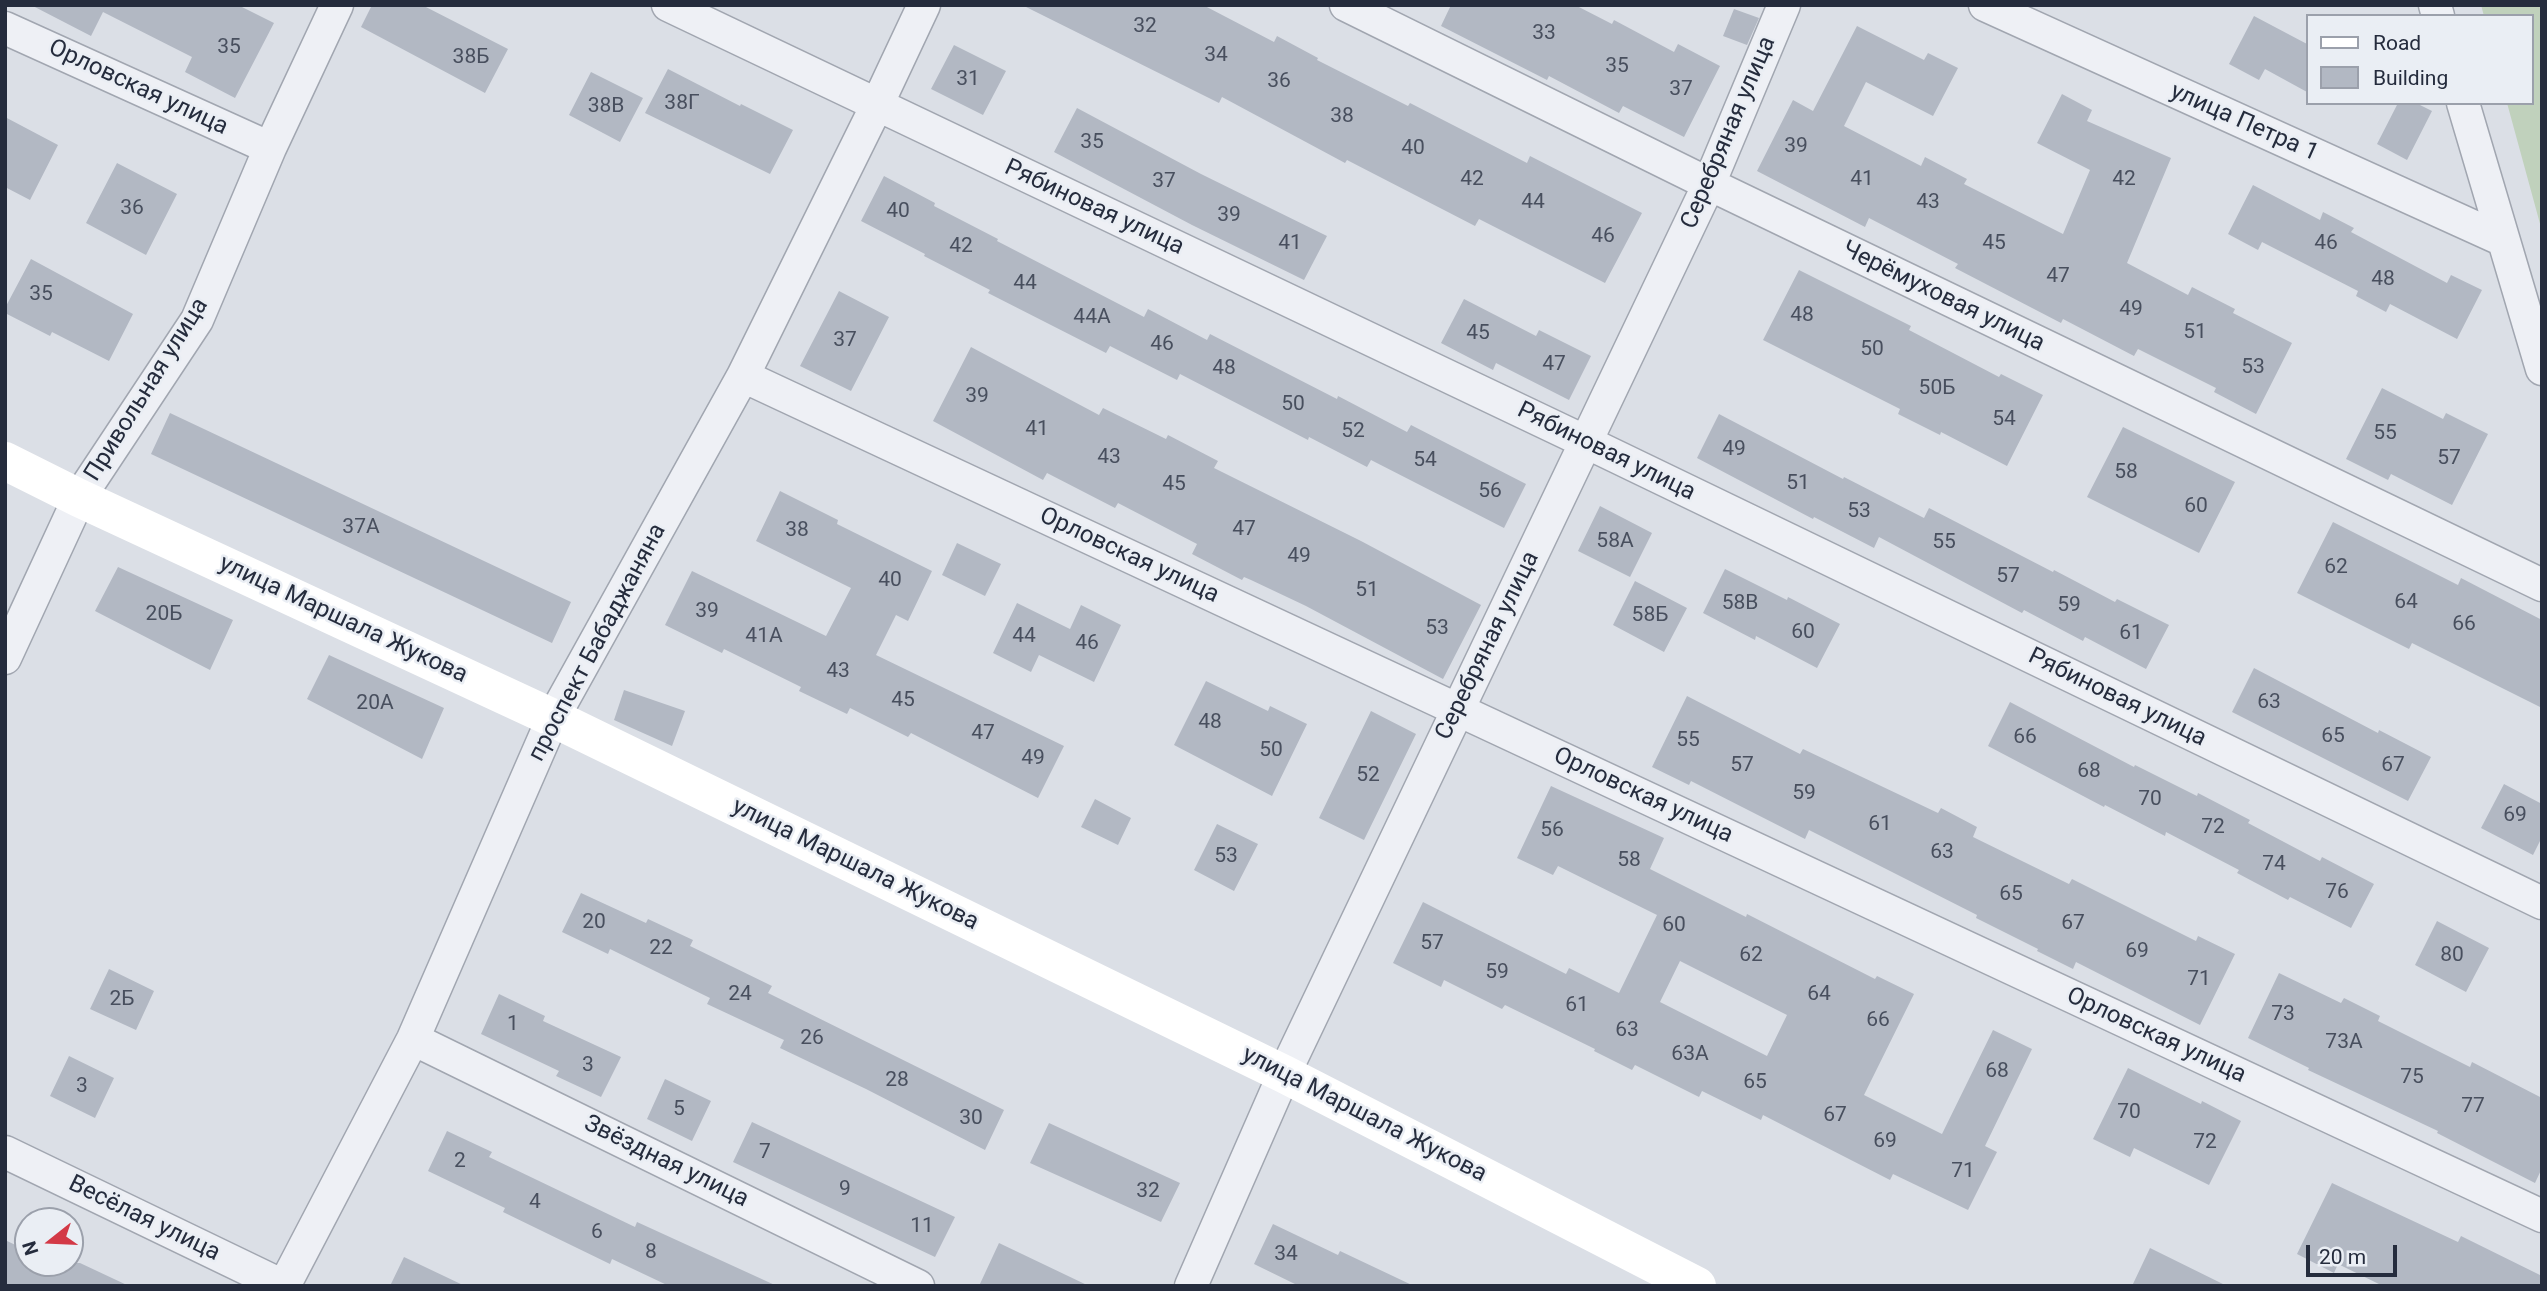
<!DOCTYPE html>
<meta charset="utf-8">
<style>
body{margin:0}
#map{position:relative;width:2547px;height:1291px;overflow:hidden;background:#dbdfe6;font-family:Roboto,sans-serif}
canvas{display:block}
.frame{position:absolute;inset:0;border:7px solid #252c3d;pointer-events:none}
.legend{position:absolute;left:2306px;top:14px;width:228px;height:91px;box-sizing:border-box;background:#eaeef4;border:2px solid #9ba0ab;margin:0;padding:9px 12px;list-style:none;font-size:21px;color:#252c3d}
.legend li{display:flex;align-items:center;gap:14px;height:35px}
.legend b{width:35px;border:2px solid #9ba0ab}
.north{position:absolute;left:14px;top:1207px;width:70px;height:70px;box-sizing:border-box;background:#eaeef4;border:2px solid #9ba0ab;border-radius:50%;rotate:252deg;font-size:19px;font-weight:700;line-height:28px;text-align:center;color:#252c3d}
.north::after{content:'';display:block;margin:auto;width:24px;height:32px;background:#d33946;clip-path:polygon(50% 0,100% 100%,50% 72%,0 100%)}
.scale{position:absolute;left:2306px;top:1245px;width:91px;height:32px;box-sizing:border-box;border:4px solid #252c3d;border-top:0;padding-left:9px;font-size:21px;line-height:24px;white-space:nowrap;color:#252c3d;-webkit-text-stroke:5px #eaeef4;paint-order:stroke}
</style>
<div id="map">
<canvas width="2547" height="1291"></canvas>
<div class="frame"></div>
<ul class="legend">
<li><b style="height:9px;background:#fff"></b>Road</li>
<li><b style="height:19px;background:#b2b8c3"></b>Building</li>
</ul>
<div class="north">N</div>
<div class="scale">20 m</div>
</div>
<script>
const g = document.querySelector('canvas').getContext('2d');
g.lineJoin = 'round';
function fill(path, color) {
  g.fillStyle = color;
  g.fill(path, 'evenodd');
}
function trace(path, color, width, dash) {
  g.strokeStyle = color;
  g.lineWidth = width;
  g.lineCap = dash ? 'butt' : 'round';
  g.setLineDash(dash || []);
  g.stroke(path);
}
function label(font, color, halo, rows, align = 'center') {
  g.font = font + ' Roboto,sans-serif';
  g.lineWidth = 5;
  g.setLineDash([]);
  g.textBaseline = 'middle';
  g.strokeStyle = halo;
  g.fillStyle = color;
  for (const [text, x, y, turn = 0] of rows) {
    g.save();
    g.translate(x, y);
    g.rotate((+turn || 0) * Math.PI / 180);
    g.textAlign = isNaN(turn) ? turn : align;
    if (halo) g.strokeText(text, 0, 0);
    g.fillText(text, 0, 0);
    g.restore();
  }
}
fill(new Path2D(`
 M 2481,5 L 2542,5 L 2542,231 L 2507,103 L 2531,103 L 2531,16 L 2484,16 Z`), '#c0d1bc');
fill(new Path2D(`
 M 31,5 L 238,5 L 274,23 L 235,98 L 185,72 L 192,57 L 103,12 L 91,36 Z
 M 372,5 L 422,5 L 508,49 L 485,93 L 361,27 Z
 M 1022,5 L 1203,5 L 1274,42 L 1277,36 L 1318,58 L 1317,60 L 1408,106 L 1410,103 L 1527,163 L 1530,156 L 1642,213 L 1605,283 L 1479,219 L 1475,226 L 1347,160 L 1345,163 L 1222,97 L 1219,103 Z
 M 1451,5 L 1575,5 L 1612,24 L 1614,20 L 1674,52 L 1678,44 L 1720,66 L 1684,137 L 1623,106 L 1619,113 L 1549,76 L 1547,80 L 1441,26 Z
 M 1734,9 L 1759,18 L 1747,45 L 1723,36 Z
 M 2254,16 L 2307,44 L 2307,92 L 2265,69 L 2259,80 L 2229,64 Z
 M 1857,26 L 1924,60 L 1928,53 L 1958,68 L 1933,116 L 1866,82 L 1844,126 L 1921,166 L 1925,157 L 1967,179 L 1964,184 L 2063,234 L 2090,170 L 2037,143 L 2062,94 L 2092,110 L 2087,121 L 2171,158 L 2127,263 L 2188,295 L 2192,287 L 2235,309 L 2233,313 L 2292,343 L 2256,414 L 2214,392 L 2216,388 L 2138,349 L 2134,356 L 2063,319 L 2061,323 L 1955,268 L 1958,264 L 1869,218 L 1865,227 L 1757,171 L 1793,100 L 1813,111 Z
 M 954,45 L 1006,71 L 983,115 L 931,89 Z
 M 668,69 L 740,106 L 741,104 L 793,130 L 770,174 L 645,113 Z
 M 591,72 L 643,98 L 620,142 L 569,115 Z
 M 2398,103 L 2416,103 L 2432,111 L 2407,160 L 2377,144 Z
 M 1077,108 L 1201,174 L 1327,236 L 1304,280 L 1192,225 L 1054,152 Z
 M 5,117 L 58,145 L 30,200 L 5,187 Z
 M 117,163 L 177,194 L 146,255 L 86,223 Z
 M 884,176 L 935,203 L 934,206 L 998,239 L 997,241 L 1144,317 L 1148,309 L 1207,340 L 1210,334 L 1337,399 L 1338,396 L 1407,432 L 1411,425 L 1526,484 L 1504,528 L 1371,460 L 1367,467 L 1309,437 L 1308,440 L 1180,374 L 1177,380 L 1110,346 L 1106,353 L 988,293 L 990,290 L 924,256 L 925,254 L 861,221 Z
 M 2253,185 L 2320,220 L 2323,212 L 2354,228 L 2351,232 L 2447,283 L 2451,275 L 2482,290 L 2457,339 L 2390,304 L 2386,312 L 2356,296 L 2358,291 L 2262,242 L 2258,250 L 2228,234 Z
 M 31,259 L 133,314 L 109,361 L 52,332 L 50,336 L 5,313 L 5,308 Z
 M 1799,270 L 1911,326 L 1909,330 L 1999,377 L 2001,374 L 2043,395 L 2007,466 L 1941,432 L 1940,435 L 1898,414 L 1900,409 L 1763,340 Z
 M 839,291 L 889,317 L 851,391 L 800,366 Z
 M 1464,299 L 1536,336 L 1539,330 L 1591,356 L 1569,400 L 1496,363 L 1493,370 L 1441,343 Z
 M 971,347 L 1099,415 L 1103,408 L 1166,439 L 1168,435 L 1218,461 L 1214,468 L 1361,541 L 1481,605 L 1443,679 L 1306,606 L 1251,580 L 1244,577 L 1242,580 L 1192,554 L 1197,544 L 1118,503 L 1115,508 L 1047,473 L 1043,480 L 933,421 Z
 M 2382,388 L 2443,419 L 2446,413 L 2488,434 L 2452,505 L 2391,474 L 2388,480 L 2346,459 Z
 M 170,413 L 571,602 L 552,643 L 151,454 Z
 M 1719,414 L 1843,479 L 1844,477 L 1924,518 L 1929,508 L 2053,572 L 2054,570 L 2115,602 L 2117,599 L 2169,625 L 2146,669 L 2085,637 L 2083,641 L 2024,610 L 2022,613 L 1879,537 L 1874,548 L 1814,517 L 1813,519 L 1697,458 Z
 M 2123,427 L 2235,482 L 2199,553 L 2087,497 Z
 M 780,491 L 838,520 L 837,524 L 932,571 L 908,621 L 896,615 L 876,655 L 1064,746 L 1038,798 L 911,733 L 908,737 L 850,708 L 847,714 L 799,691 L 801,687 L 724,649 L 722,653 L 665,625 L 692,571 L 826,636 L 851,588 L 756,541 Z
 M 1600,506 L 1652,533 L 1630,577 L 1578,551 Z
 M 2333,522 L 2458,585 L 2461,578 L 2542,620 L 2542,708 L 2412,643 L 2409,649 L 2297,593 Z
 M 957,543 L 1001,564 L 985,596 L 942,575 Z
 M 118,567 L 233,620 L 210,670 L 95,611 Z
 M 1725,569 L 1787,600 L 1788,597 L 1840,624 L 1817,668 L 1756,636 L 1755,640 L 1703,613 Z
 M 1635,581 L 1687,608 L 1664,652 L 1613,625 Z
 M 1017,603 L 1070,629 L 1081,605 L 1121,625 L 1094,682 L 1039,655 L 1031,672 L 993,653 Z
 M 329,655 L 444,708 L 422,759 L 307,699 Z
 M 2254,668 L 2378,733 L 2379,730 L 2431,757 L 2408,801 L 2232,712 Z
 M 1206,681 L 1268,711 L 1270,706 L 1307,724 L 1272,796 L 1174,745 Z
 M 624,690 L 685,711 L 672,746 L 614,720 Z
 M 1687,696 L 1800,754 L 1803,749 L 1938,813 L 1941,808 L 1977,827 L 1973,837 L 2069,884 L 2072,879 L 2196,941 L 2198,936 L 2235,954 L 2200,1025 L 2076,962 L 2073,969 L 2037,951 L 2038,949 L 1976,918 L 1977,915 L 1809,830 L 1805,839 L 1691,781 L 1689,785 L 1652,767 Z
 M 2010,702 L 2134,767 L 2135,765 L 2197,796 L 2198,793 L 2250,820 L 2248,823 L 2320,861 L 2322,857 L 2374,884 L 2351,928 L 2290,897 L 2288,900 L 2237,873 L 2239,870 L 2166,832 L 2165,836 L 2105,805 L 2104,807 L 1988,746 Z
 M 1371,711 L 1416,734 L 1364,840 L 1319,818 Z
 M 2504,784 L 2542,804 L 2542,837 L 2533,855 L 2481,828 Z
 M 1551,786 L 1664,838 L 1650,869 L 1746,917 L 1747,914 L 1875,979 L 1877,976 L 1914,994 L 1864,1095 L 1942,1134 L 1993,1030 L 2032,1049 L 1985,1146 L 1997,1152 L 1968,1210 L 1893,1174 L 1890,1180 L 1763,1115 L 1761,1120 L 1702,1091 L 1699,1097 L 1635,1065 L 1632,1070 L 1594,1051 L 1595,1049 L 1505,1005 L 1502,1009 L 1444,980 L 1441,987 L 1393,963 L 1423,902 L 1566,974 L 1569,968 L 1619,993 L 1657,915 L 1558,866 L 1553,875 L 1517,858 ZM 1680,961 L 1787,1015 L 1767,1056 L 1660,1002 Z
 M 1095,799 L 1131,818 L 1118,845 L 1081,827 Z
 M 1217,824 L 1258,844 L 1234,891 L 1194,870 Z
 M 581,893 L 646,923 L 648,919 L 693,940 L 690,946 L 772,986 L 768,993 L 1004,1110 L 985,1150 L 866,1089 L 780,1048 L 784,1040 L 707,1004 L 710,998 L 610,949 L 608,954 L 562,932 Z
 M 2437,921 L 2489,948 L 2466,992 L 2415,965 Z
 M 109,969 L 154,991 L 136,1030 L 90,1009 Z
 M 2279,973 L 2341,1003 L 2344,998 L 2380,1016 L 2378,1021 L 2470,1067 L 2472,1062 L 2542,1098 L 2542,1168 L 2535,1183 L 2437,1133 L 2438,1131 L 2308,1070 L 2309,1068 L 2248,1038 Z
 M 499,994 L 545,1016 L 543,1021 L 621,1057 L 601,1097 L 556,1076 L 559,1071 L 481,1034 Z
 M 69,1056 L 114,1078 L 95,1118 L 50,1096 Z
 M 2128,1068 L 2201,1104 L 2202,1101 L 2241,1121 L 2209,1185 L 2134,1148 L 2130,1157 L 2093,1139 Z
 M 665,1079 L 711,1101 L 692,1141 L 647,1119 Z
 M 752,1122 L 955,1217 L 935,1257 L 733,1162 Z
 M 1049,1123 L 1180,1183 L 1161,1222 L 1030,1163 Z
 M 447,1131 L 492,1152 L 489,1157 L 635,1227 L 637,1222 L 777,1286 L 669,1286 L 612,1259 L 610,1264 L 503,1212 L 505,1208 L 428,1171 Z
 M 2332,1183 L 2458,1242 L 2461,1236 L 2542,1276 L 2542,1286 L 2383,1286 L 2338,1264 L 2334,1273 L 2297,1254 Z
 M 1273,1224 L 1338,1255 L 1340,1251 L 1414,1286 L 1299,1286 L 1254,1264 Z
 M 5,1240 L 28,1251 L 28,1263 L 80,1263 L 129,1286 L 5,1286 Z
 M 999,1243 L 1089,1286 L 979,1286 Z
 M 2150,1248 L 2227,1286 L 2132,1286 Z
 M 404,1257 L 465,1286 L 390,1286 Z`), '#b2b8c3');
const street = new Path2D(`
 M 668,5 L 1586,442 L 2542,903
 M 1346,5 L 1709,184 L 2542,585
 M 1985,5 L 2503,240
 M 2435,5 L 2438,16
 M 5,28 L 270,148
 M 2463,103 L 2542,369
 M 743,376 L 2542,1216
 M 5,658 L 79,498 L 197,320 L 270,148 L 337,5
 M 413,1039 L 918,1286
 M 5,1152 L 283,1286
 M 284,1286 L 413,1039 L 553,718 L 743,376 L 877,105 L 924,5
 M 1191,1286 L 1284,1074 L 1709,184 L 1784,5`);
trace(street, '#a1a6b0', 35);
trace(street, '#eef0f5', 32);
trace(new Path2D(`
 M 5,461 L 79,498 L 553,718 L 1284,1074 L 1697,1286`), '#fff', 38);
label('21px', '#484f5e', null, [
 ["32",1145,27],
 ["33",1544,34],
 ["35",229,48],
 ["34",1216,56],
 ["38Б",471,58],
 ["35",1617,67],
 ["31",968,80],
 ["36",1279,82],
 ["37",1681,90],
 ["38Г",682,104],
 ["38В",606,107],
 ["38",1342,117],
 ["35",1092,143],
 ["39",1796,147],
 ["40",1413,149],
 ["42",1472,180],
 ["41",1862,180],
 ["42",2124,180],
 ["37",1164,182],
 ["44",1533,203],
 ["43",1928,203],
 ["36",132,209],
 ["40",898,212],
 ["39",1229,216],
 ["46",1603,237],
 ["41",1290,244],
 ["45",1994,244],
 ["46",2326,244],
 ["42",961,247],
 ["47",2058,277],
 ["48",2383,280],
 ["44",1025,284],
 ["35",41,295],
 ["49",2131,310],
 ["48",1802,316],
 ["44А",1092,318],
 ["51",2195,333],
 ["45",1478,334],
 ["37",845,341],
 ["46",1162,345],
 ["50",1872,350],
 ["47",1554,365],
 ["53",2253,368],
 ["48",1224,369],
 ["50Б",1937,389],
 ["39",977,397],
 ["50",1293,405],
 ["54",2004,420],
 ["41",1037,430],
 ["52",1353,432],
 ["55",2385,434],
 ["49",1734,450],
 ["43",1109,458],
 ["57",2449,459],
 ["54",1425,461],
 ["58",2126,473],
 ["51",1798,484],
 ["45",1174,485],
 ["56",1490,492],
 ["60",2196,507],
 ["53",1859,512],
 ["37А",361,528],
 ["47",1244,530],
 ["38",797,531],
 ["58А",1615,542],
 ["55",1944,543],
 ["49",1299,557],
 ["62",2336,568],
 ["57",2008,577],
 ["40",890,581],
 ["51",1367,591],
 ["64",2406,603],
 ["58В",1740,604],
 ["59",2069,606],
 ["39",707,612],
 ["20Б",164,615],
 ["58Б",1650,616],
 ["66",2464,625],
 ["53",1437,629],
 ["60",1803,633],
 ["61",2131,634],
 ["41А",764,637],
 ["44",1024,637],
 ["46",1087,644],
 ["43",838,672],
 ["45",903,701],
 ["63",2269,703],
 ["20А",375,704],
 ["48",1210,723],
 ["47",983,734],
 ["65",2333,737],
 ["66",2025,738],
 ["55",1688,741],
 ["50",1271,751],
 ["49",1033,759],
 ["57",1742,766],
 ["67",2393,766],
 ["68",2089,772],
 ["52",1368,776],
 ["59",1804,794],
 ["70",2150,800],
 ["69",2515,816],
 ["61",1880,825],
 ["72",2213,828],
 ["56",1552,831],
 ["63",1942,853],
 ["53",1226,857],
 ["58",1629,861],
 ["74",2274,865],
 ["76",2337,893],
 ["65",2011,895],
 ["20",594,923],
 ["67",2073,924],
 ["60",1674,926],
 ["57",1432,944],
 ["22",661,949],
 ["69",2137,952],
 ["62",1751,956],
 ["80",2452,956],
 ["59",1497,973],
 ["71",2199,980],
 ["24",740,995],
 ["64",1819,995],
 ["2Б",122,1000],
 ["61",1577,1006],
 ["73",2283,1015],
 ["66",1878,1021],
 ["1",513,1025],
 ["63",1627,1031],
 ["26",812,1039],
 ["73А",2344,1043],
 ["63А",1690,1055],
 ["3",588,1066],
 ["68",1997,1072],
 ["75",2412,1078],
 ["28",897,1081],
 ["65",1755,1083],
 ["3",82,1087],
 ["77",2473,1107],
 ["5",679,1110],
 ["70",2129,1113],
 ["67",1835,1116],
 ["30",971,1119],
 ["69",1885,1142],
 ["72",2205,1143],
 ["7",765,1153],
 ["2",460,1162],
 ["71",1963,1172],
 ["9",845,1190],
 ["32",1148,1192],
 ["4",535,1203],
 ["11",922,1227],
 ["6",597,1233],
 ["8",651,1253],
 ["34",1286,1255]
]);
label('24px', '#252c3d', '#eaeef4', [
 ["Орловская улица",138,88,25],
 ["улица Петра 1",2244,123,24],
 ["Серебряная улица",1729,133,-67],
 ["Рябиновая улица",1094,208,25],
 ["Черёмуховая улица",1943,297,26],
 ["Привольная улица",147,390,-58],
 ["Рябиновая улица",1606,452,26],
 ["Орловская улица",1129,556,25],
 ["улица Маршала Жукова",343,620,25],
 ["проспект Бабаджаняна",598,643,-62],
 ["Серебряная улица",1488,646,-64],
 ["Рябиновая улица",2117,698,26],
 ["Орловская улица",1643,796,25],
 ["улица Маршала Жукова",855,865,26],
 ["Орловская улица",2156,1036,25],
 ["улица Маршала Жукова",1364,1115,27],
 ["Звёздная улица",666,1162,26],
 ["Весёлая улица",144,1219,26]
]);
</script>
